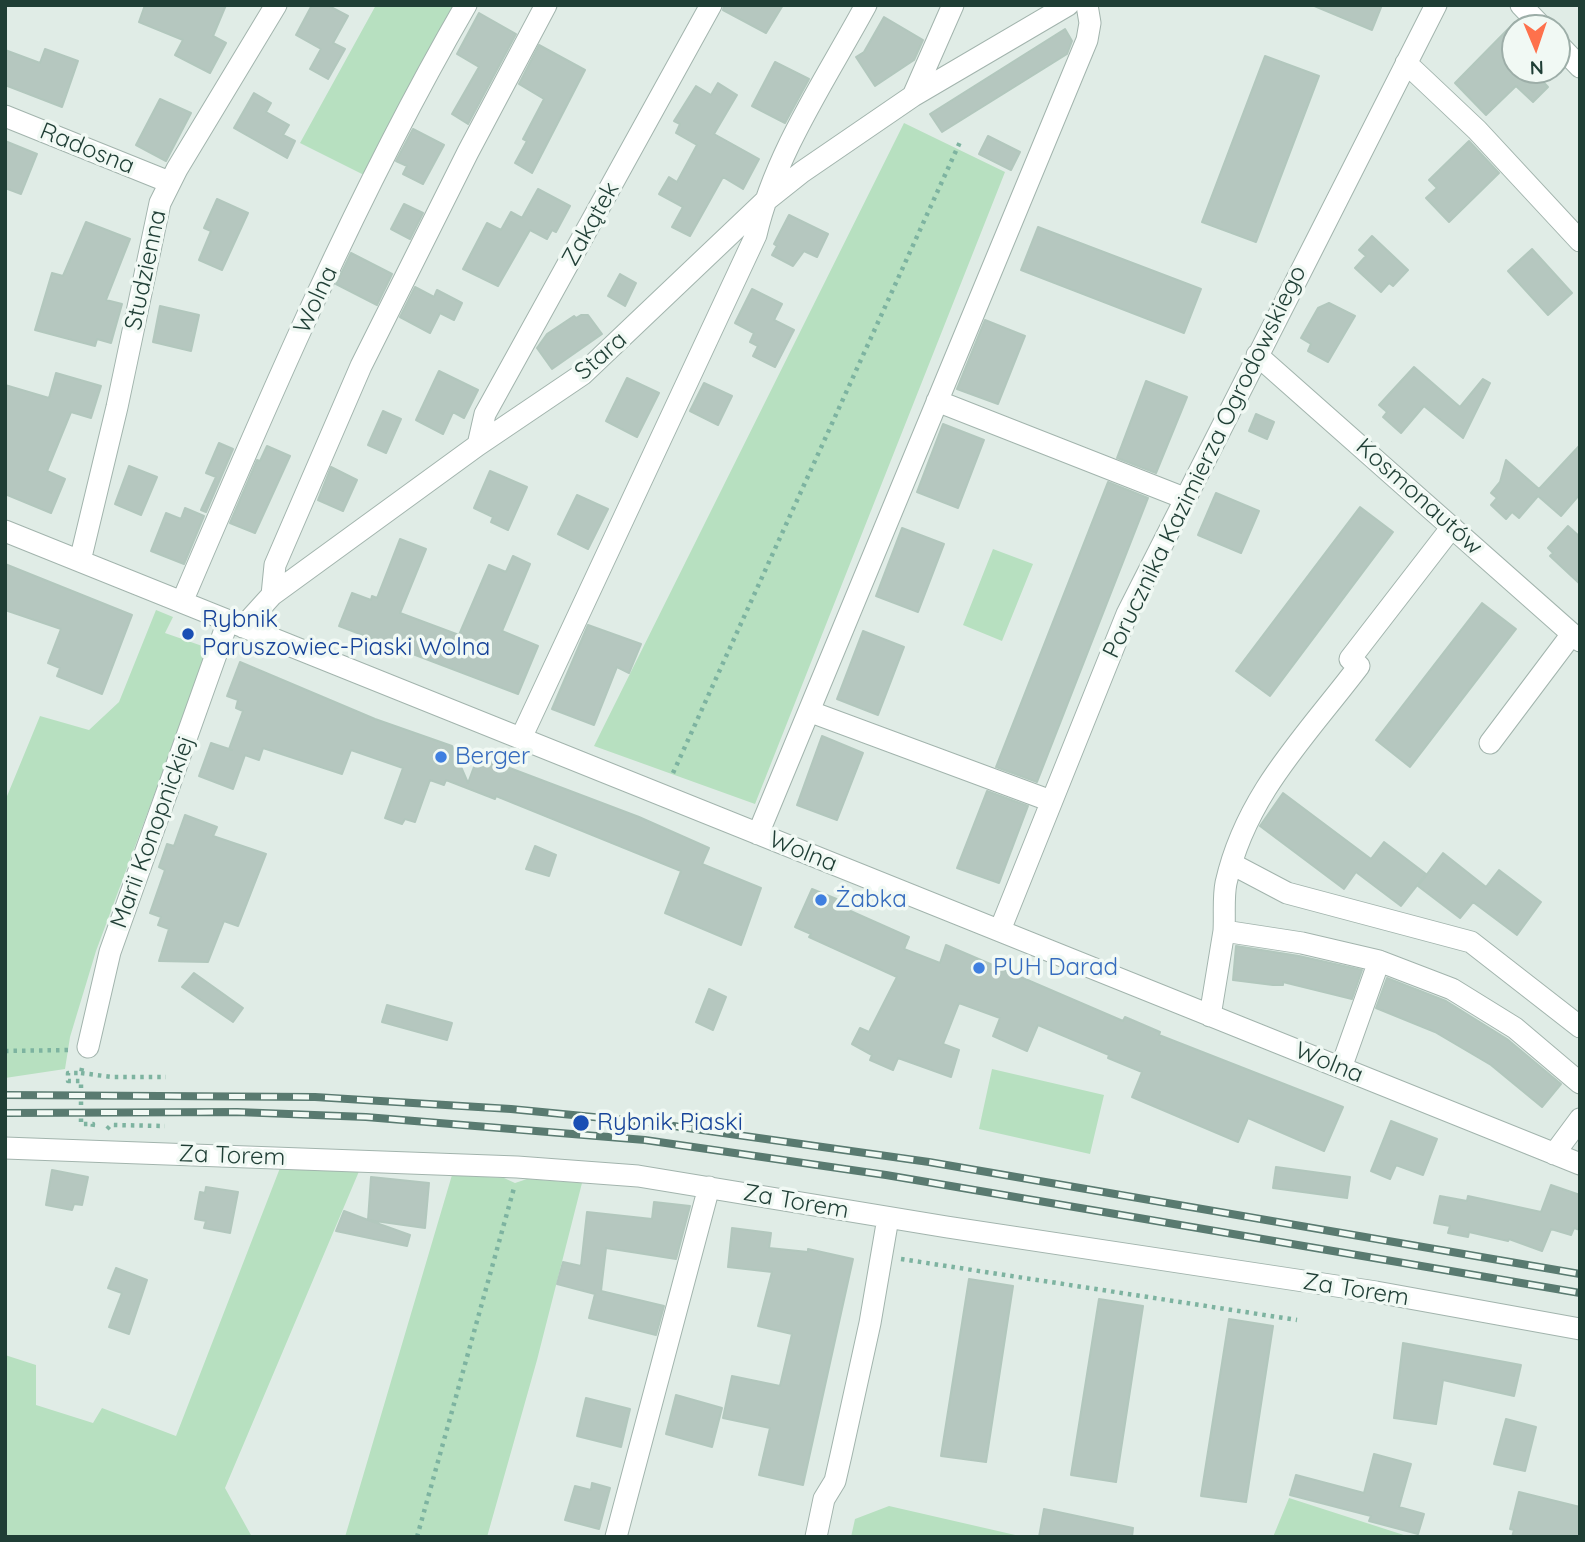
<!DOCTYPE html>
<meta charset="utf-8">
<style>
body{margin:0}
#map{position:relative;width:1585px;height:1542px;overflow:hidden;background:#e0ece6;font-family:Quicksand,sans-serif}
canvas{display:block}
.frame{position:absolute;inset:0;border:7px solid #1f3e35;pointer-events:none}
.north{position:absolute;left:1501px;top:14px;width:70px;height:70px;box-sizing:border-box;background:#f1f9f4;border:2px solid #9daea8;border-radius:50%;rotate:178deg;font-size:19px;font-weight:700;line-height:28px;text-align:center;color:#1f3e35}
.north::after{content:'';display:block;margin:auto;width:24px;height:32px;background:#fe714c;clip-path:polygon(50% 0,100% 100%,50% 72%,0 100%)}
</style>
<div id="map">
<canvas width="1585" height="1542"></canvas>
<div class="frame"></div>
<div class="north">N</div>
</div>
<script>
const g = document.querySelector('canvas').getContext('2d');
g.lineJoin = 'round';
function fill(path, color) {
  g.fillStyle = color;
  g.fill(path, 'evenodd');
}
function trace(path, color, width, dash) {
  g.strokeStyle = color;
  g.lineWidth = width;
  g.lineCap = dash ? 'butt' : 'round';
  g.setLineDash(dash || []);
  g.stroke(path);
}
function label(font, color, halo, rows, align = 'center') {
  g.font = font + ' Quicksand,sans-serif';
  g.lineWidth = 7;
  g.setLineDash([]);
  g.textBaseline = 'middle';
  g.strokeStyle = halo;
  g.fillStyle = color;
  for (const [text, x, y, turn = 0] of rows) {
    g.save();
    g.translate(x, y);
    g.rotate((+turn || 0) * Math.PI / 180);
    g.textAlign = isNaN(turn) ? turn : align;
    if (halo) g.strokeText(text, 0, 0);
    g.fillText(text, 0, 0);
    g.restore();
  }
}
fill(new Path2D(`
 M 376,5 L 457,5 L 370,178 L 300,143 Z
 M 904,123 L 1005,172 L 755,804 L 594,746 Z
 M 993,549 L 1033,564 L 1002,641 L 963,625 Z
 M 156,610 L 173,617 L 165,633 L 208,648 L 203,664 L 96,951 L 70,1037 L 65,1069 L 5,1078 L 5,801 L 40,716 L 89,730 L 119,702 Z
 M 992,1069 L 1104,1095 L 1090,1154 L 979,1129 Z
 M 280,1168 L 360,1169 L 225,1488 L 252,1537 L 5,1537 L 5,1355 L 36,1365 L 36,1405 L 93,1423 L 102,1408 L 176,1436 Z
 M 452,1175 L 504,1178 L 515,1183 L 527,1179 L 582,1183 L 537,1360 L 487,1537 L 345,1537 Z
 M 1289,1498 L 1410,1537 L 1273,1537 Z
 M 889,1506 L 1024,1537 L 851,1537 L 855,1519 Z`), '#b7e0c0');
const building = new Path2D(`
 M 145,5 L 226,5 L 213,36 L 226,43 L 210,73 L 175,55 L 183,40 L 139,22 Z
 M 312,5 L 327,5 L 348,16 L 333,43 L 345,49 L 328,79 L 310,69 L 321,49 L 296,35 Z
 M 724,5 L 783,5 L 766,33 L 723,10 Z
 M 1312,5 L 1382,5 L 1372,30 Z
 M 479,13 L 516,34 L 468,124 L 452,114 L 479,67 L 457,54 Z
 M 884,17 L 923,40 L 914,60 L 875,86 L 856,57 L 864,52 Z
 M 1515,22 L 1515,70 L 1532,70 L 1548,87 L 1533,102 L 1516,86 L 1486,115 L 1455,83 Z
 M 1065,29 L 1072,41 L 1067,54 L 942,132 L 930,114 Z
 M 539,45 L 585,70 L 532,173 L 515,163 L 527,141 L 523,139 L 544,99 L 519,84 Z
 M 45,49 L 78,61 L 62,107 L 5,85 L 5,50 L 40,63 Z
 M 1265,56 L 1319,76 L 1256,242 L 1202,222 Z
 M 775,62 L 809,79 L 785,123 L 752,106 Z
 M 718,83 L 737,95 L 714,134 L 759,159 L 743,189 L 723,177 L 690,236 L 672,227 L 683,207 L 659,194 L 669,177 L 677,182 L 697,145 L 676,133 L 680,124 L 674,121 L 696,86 L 711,95 Z
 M 254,93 L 271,103 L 266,112 L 289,125 L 283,135 L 295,141 L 287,158 L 234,128 Z
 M 160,99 L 191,113 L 166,161 L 136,145 Z
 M 413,129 L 444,145 L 423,184 L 403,174 L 407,166 L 396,161 Z
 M 988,136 L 1020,152 L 1011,170 L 979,154 Z
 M 5,141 L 37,154 L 21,194 L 5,188 Z
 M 1469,141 L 1499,173 L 1449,222 L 1426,198 L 1437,188 L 1429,180 Z
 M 538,189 L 570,206 L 556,232 L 552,230 L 547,239 L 530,230 L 498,286 L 463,269 L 487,223 L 501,230 L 511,212 L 522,218 Z
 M 217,199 L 248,213 L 222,270 L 199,260 L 211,231 L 204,228 Z
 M 404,204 L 423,213 L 410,239 L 391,229 Z
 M 789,215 L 828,234 L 817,257 L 804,251 L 793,266 L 772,255 L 777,246 L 774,244 Z
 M 86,222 L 130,239 L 106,300 L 122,304 L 111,343 L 97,339 L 95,346 L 35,330 L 52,273 L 63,276 Z
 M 1038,227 L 1201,289 L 1184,333 L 1021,270 Z
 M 1372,236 L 1408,270 L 1393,286 L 1389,283 L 1381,292 L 1355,268 L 1366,256 L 1359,250 Z
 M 1532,249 L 1572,293 L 1548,315 L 1508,271 Z
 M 351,253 L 392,274 L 377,305 L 336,284 Z
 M 620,274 L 636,283 L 625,306 L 608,296 Z
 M 415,287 L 434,297 L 437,290 L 462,303 L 454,320 L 440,313 L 430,333 L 400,317 Z
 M 752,289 L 782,304 L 774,320 L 794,330 L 775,367 L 753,356 L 758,346 L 750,342 L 754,333 L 735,323 Z
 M 1329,303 L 1355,316 L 1328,362 L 1308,351 L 1311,344 L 1301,338 L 1318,308 Z
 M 160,306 L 199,315 L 191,351 L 153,342 Z
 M 581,315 L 588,315 L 602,334 L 552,369 L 537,348 L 547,334 L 574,316 L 576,318 Z
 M 985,320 L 1025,336 L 998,404 L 957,389 Z
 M 1414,367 L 1460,407 L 1483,379 L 1490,383 L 1463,438 L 1424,406 L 1401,433 L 1383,417 L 1387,412 L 1379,405 Z
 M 439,371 L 478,390 L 464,418 L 453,412 L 443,434 L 416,420 Z
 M 56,373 L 101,386 L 91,418 L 71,412 L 47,471 L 65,479 L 51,513 L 5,494 L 5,385 L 49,398 Z
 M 627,378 L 659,393 L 637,437 L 606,421 Z
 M 1146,381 L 1187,397 L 1156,473 L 1117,458 Z
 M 704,383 L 732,396 L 718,425 L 690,411 Z
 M 383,411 L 401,419 L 386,453 L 368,445 Z
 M 1256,414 L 1274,422 L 1267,439 L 1249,431 Z
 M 943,424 L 984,440 L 958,508 L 917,492 Z
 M 219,443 L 233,449 L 206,512 L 201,510 L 216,477 L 206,473 Z
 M 1580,445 L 1580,494 L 1561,516 L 1538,496 L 1519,518 L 1512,512 L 1506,519 L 1491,505 L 1497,498 L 1491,493 L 1500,482 L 1506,460 L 1539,489 Z
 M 267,446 L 290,456 L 255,533 L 230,523 L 257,460 L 260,461 Z
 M 129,466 L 157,477 L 141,515 L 115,504 Z
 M 331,467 L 357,480 L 343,511 L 318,500 Z
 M 490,471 L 527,487 L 508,530 L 491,522 L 493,517 L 474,508 Z
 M 1108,482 L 1148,498 L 1037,782 L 996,767 Z
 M 1216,493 L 1259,511 L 1241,553 L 1198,535 Z
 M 577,495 L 608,509 L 588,549 L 558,534 Z
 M 1360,507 L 1393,532 L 1270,696 L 1236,671 Z
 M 185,508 L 204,516 L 184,564 L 151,551 L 166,513 L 181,519 Z
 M 1568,526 L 1580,537 L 1580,584 L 1550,556 L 1553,553 L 1548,548 Z
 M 902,528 L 944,544 L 918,612 L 876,596 Z
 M 400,539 L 426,549 L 400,613 L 459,635 L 489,565 L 506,572 L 513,556 L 530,564 L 502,631 L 538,646 L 518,694 L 339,626 L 352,593 L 371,600 L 372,596 L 377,598 Z
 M 5,564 L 132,615 L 102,694 L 57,676 L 60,668 L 48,663 L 61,629 L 5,610 Z
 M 1482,603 L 1516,629 L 1410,767 L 1376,740 Z
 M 588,625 L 641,644 L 629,673 L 617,667 L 594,725 L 552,709 Z
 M 863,631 L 904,647 L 878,715 L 837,699 Z
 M 240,662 L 375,719 L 452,746 L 468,783 L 478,756 L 639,817 L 709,848 L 702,864 L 761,888 L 741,945 L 665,913 L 681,871 L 496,796 L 495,799 L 446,780 L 444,785 L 430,780 L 415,822 L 405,819 L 402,824 L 385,818 L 403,768 L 351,750 L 342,774 L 263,748 L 259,760 L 245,755 L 233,789 L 199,776 L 211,743 L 232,750 L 229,749 L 243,711 L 236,708 L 238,700 L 227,696 Z
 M 822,736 L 863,753 L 837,820 L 797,805 Z
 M 987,791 L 1028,806 L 999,883 L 957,868 Z
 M 1283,793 L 1371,859 L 1384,842 L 1426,874 L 1401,906 L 1356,872 L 1344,889 L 1260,826 Z
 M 185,815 L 217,827 L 213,836 L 266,854 L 238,926 L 224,921 L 208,962 L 159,961 L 169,929 L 158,925 L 161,917 L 150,913 L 165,870 L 159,867 L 167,844 L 174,846 Z
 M 535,846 L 556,855 L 549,876 L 526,869 Z
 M 1443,853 L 1486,887 L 1499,870 L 1541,902 L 1517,935 L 1473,902 L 1460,918 L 1418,886 Z
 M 812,889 L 839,900 L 837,905 L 909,937 L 904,949 L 940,963 L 946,945 L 1123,1021 L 1125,1017 L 1160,1032 L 1159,1035 L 1343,1107 L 1324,1151 L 1248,1118 L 1238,1142 L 1132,1097 L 1142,1072 L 1108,1058 L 1109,1055 L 1038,1025 L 1027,1051 L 993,1036 L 1000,1018 L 959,1003 L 943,1044 L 959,1050 L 951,1077 L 898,1058 L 893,1070 L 870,1060 L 872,1055 L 852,1044 L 860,1028 L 869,1032 L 897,977 L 809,937 L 811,934 L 795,927 Z
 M 1236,946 L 1299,956 L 1362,970 L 1352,999 L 1283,982 L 1283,985 L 1273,985 L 1233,980 Z
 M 194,973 L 243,1008 L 233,1022 L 182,987 Z
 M 1387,978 L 1446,1001 L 1507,1039 L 1561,1084 L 1542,1107 L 1491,1065 L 1435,1032 L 1376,1008 Z
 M 709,989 L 726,997 L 713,1030 L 696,1022 Z
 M 387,1005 L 452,1023 L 447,1040 L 382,1022 Z
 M 1391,1121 L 1437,1139 L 1423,1175 L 1396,1165 L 1390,1179 L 1371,1171 Z
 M 1276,1167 L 1350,1177 L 1347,1198 L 1273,1188 Z
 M 52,1170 L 88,1177 L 82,1205 L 74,1204 L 72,1210 L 46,1205 Z
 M 371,1177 L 429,1183 L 425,1228 L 368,1220 L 410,1235 L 407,1246 L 336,1231 L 344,1211 L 368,1220 Z
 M 1551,1185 L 1580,1195 L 1580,1230 L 1574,1228 L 1571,1235 L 1551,1229 L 1542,1251 L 1509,1239 L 1508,1241 L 1469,1232 L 1468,1237 L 1448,1233 L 1450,1226 L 1434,1223 L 1440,1196 L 1467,1201 L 1468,1196 L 1541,1212 Z
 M 206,1187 L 238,1192 L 230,1233 L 204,1228 L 206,1221 L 195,1219 L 200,1192 L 205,1193 Z
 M 654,1202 L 690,1206 L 676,1259 L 606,1248 L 601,1291 L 664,1306 L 656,1335 L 589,1318 L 595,1294 L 557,1284 L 563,1262 L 581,1266 L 587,1212 L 652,1219 Z
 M 732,1228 L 771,1233 L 769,1248 L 808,1252 L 808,1249 L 853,1259 L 803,1485 L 759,1475 L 770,1428 L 723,1418 L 732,1376 L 780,1386 L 792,1334 L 758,1326 L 772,1272 L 728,1267 Z
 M 116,1268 L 147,1280 L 129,1334 L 109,1327 L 122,1293 L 108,1288 Z
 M 969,1279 L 1013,1286 L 986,1462 L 941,1456 Z
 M 1099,1299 L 1143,1306 L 1116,1482 L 1071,1475 Z
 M 1229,1319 L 1273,1326 L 1246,1502 L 1201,1496 Z
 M 1403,1343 L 1521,1365 L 1514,1396 L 1443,1380 L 1436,1424 L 1394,1418 Z
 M 676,1395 L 722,1408 L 712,1447 L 666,1434 Z
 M 586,1398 L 630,1409 L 621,1447 L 577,1436 Z
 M 1506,1419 L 1536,1427 L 1525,1471 L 1494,1464 Z
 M 1374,1454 L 1411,1464 L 1399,1507 L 1424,1514 L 1418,1534 L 1369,1521 L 1371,1516 L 1290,1495 L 1296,1475 L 1364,1493 Z
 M 592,1483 L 610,1488 L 599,1529 L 565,1520 L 575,1486 L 591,1490 Z
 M 1519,1492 L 1580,1507 L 1580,1537 L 1512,1537 L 1514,1530 L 1510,1529 Z
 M 1044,1509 L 1133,1528 L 1132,1537 L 1039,1537 Z`);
fill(building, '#b5c7bf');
trace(building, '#b2c7bd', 2);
const minor = new Path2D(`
 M 1521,5 L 1543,28
 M 1557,43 L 1580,67
 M 1406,63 L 1477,130 L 1580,241
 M 913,96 L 953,5
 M 5,116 L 169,182
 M 1257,355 L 1580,641
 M 937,401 L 1184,498
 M 478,445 L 485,414 L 711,5
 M 5,531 L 1580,1164
 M 80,561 L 117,407 L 160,203 L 177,169 L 276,5
 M 272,595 L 275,565 L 361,366 L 468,152 L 546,5
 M 182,602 C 268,400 356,195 466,5
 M 243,627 L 272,595 L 478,445 L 583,374 L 763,203 L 802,172 L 913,96 L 1068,5
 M 811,712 L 1051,801
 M 521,738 L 756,235 C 775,153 826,79 866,5
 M 1490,743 L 1572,634
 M 758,834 L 1087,40 L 1090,23 L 1087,5
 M 1232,864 L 1287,893 L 1471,942 L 1580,1027
 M 1000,930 L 1127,614 L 1436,5
 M 1224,931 C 1225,916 1223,898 1226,883 C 1246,794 1306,736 1359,666 L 1350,659 L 1452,527
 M 1210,1016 L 1224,931 L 1302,943 L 1379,961
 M 88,1047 L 110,952 L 228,621
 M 1341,1068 L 1379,961 L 1452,989 L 1515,1028 L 1580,1083
 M 5,1148 L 517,1167 L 638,1176 L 947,1227 L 1376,1292 L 1580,1329
 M 1554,1154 L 1580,1119
 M 616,1537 L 709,1187
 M 816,1537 L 824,1499 L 835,1481 L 841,1455 L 870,1323 L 888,1218`);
trace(minor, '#a2b4ad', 23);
trace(new Path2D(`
 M 673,773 L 960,142
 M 5,1051 L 68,1050
 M 82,1068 L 81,1073 L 68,1073 L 68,1081 L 81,1081 L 81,1124 L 93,1124 L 92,1130
 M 81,1073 L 112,1077 L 166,1077
 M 107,1129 L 111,1125 L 165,1126
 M 901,1259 L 1297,1320
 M 417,1537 L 514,1188`), '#7db3a0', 4.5, [3.5, 5]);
trace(minor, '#fff', 21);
const rail = new Path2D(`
 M 5,1095 L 315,1097 L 511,1109 L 645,1122 L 929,1162 L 1580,1274
 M 5,1113 L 237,1112 L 366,1117 L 645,1140 L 886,1175 L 1580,1293`);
trace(rail, '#597a70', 8);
trace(rail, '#f1f9f4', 5, [16]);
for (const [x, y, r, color] of [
 [188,634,7,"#1a4fb4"],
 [441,757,7,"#3f7fe0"],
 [821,900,7,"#3f7fe0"],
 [979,968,7,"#3f7fe0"],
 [581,1123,9,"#1a4fb4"]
]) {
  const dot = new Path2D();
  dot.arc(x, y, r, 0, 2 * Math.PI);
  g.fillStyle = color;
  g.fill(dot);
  trace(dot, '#f1f9f4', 2.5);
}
label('24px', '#1f3e35', '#f1f9f4', [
 ["Radosna",87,149,22],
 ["Zakątek",591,224,-61],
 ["Studzienna",146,270,-78],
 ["Wolna",316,300,-65],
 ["Stara",601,356,-41],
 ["Porucznika Kazimierza Ogrodowskiego",1205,462,-64],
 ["Kosmonautów",1419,497,42],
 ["Marii Konopnickiej",153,832,-70],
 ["Wolna",803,852,22],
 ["Wolna",1329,1063,22],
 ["Za Torem",232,1156,2],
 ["Za Torem",796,1202,10],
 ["Za Torem",1356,1290,9]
]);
label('24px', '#164399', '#f1f9f4', [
 ["Rybnik",202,620],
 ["Paruszowiec-Piaski Wolna",202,648],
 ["Rybnik Piaski",597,1123]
], 'left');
label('24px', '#366cbe', '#f1f9f4', [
 ["Berger",455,757],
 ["Żabka",835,900],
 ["PUH Darad",993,968]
], 'left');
</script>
